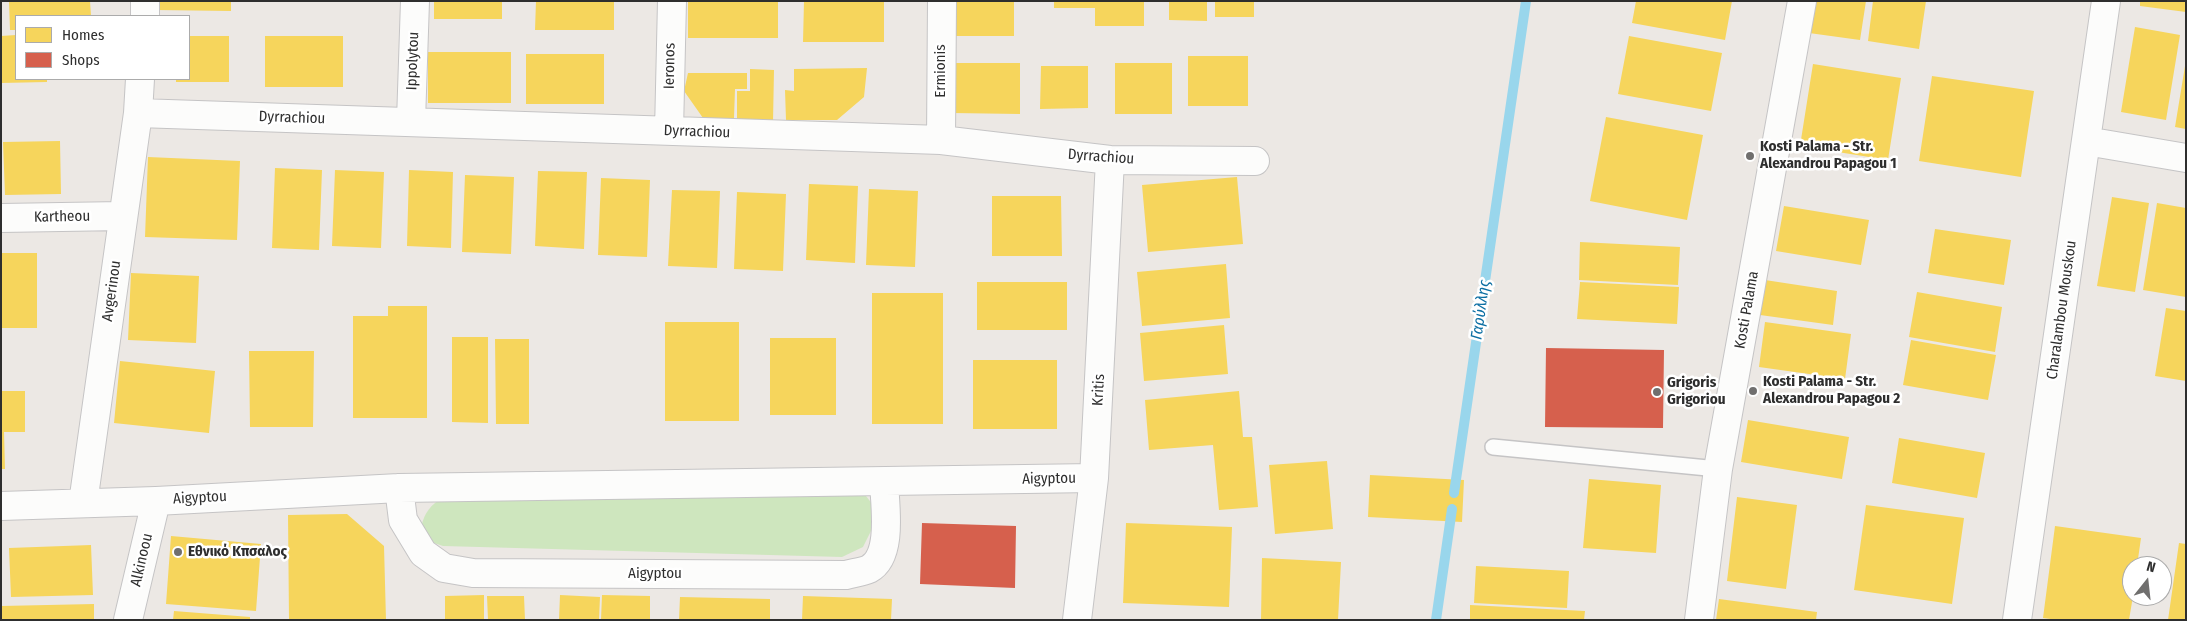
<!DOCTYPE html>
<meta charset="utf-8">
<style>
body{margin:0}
#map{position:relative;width:2187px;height:621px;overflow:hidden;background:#ece8e4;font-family:"Fira Sans Condensed",sans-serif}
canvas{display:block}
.frame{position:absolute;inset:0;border:2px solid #2e2e2e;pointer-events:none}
.legend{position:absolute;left:15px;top:15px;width:175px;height:65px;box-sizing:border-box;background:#fff;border:1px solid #ababab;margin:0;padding:6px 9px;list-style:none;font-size:15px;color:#2e2e2e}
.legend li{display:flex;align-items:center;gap:10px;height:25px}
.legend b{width:25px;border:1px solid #ababab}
.north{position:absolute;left:2122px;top:556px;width:50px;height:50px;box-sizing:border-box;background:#fff;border:1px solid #ababab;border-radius:50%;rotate:16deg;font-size:14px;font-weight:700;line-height:20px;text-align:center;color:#2e2e2e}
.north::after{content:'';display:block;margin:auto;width:18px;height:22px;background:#706f6e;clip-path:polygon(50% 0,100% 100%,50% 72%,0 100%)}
</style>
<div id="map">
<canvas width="2187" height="621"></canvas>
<div class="frame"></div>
<ul class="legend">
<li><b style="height:14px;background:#f6d55c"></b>Homes</li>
<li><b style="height:14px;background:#d6604d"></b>Shops</li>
</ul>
<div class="north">N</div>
</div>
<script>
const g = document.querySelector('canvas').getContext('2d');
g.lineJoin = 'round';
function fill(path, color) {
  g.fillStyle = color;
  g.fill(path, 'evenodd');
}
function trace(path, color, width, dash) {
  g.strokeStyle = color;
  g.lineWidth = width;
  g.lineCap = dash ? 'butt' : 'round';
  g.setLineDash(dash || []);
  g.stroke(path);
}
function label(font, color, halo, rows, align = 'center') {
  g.font = font + ' "Fira Sans Condensed",sans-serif';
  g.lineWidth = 5;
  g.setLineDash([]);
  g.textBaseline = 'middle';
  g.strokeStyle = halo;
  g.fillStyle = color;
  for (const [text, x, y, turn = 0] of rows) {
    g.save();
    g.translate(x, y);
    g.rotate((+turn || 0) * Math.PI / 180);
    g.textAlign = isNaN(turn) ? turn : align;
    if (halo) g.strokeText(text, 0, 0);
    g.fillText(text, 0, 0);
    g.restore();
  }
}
fill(new Path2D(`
 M 859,487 L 873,505 L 875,523 L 863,547 L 842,557 L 443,546 L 428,541 L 421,527 C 425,512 430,505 444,497 Z`), '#cee6be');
fill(new Path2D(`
 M 9,1 L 90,1 L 91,16 L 16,16 L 16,30 L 10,30 Z
 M 155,1 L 231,1 L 231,11 L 155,10 Z
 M 434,1 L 502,1 L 502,19 L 434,19 Z
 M 536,1 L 614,1 L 614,30 L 535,30 Z
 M 688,1 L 778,1 L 778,38 L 688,38 Z
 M 804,1 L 884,1 L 884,42 L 803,42 Z
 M 950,1 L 1014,1 L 1014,36 L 950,36 Z
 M 1054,1 L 1144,1 L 1144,26 L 1095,26 L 1095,8 L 1054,8 Z
 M 1169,1 L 1207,1 L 1207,21 L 1169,20 Z
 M 1215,1 L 1254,1 L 1254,17 L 1215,17 Z
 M 1636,1 L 1732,1 L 1725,40 L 1632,23 Z
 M 1814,1 L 1866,1 L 1860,40 L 1809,33 Z
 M 1873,1 L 1926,1 L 1919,49 L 1868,41 Z
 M 2140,1 L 2186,1 L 2186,12 L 2140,6 Z
 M 2135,27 L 2180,35 L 2166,120 L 2121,112 Z
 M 16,35 L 16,79 L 47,79 L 47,82 L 1,83 L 1,36 Z
 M 189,36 L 229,36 L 229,82 L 176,82 L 176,79 L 189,79 Z
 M 265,36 L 343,36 L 343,87 L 265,87 Z
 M 1629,36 L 1722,53 L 1711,111 L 1618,94 Z
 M 428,52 L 511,52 L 511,103 L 428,103 Z
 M 526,54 L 604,54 L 604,104 L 526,104 Z
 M 1188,56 L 1248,56 L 1248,106 L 1188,106 Z
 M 952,63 L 1020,63 L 1020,114 L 952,113 Z
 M 1115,63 L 1172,63 L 1172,114 L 1115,114 Z
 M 1813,64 L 1901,78 L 1888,160 L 1800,146 Z
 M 1041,66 L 1088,66 L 1088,108 L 1040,109 Z
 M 2185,66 L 2186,66 L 2186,129 L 2175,127 Z
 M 867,68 L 864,97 L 837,120 L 786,120 L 785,90 L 794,91 L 794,69 Z
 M 750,69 L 774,70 L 773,122 L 737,121 L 737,91 L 750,91 Z
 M 688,73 L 747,73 L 747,89 L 735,89 L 734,118 L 703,118 L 684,91 Z
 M 1932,76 L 2034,91 L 2021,177 L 1919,161 Z
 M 1606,117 L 1703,135 L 1687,220 L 1590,201 Z
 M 60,141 L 61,194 L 5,195 L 3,142 Z
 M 148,157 L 240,161 L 237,240 L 145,237 Z
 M 275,168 L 322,170 L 319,250 L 272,248 Z
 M 335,170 L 384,172 L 381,248 L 332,246 Z
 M 409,170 L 453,172 L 451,248 L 407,246 Z
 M 538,171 L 587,172 L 584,249 L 535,246 Z
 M 465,175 L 514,177 L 511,254 L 462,252 Z
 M 1237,177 L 1243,244 L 1148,252 L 1142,185 Z
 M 601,178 L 650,180 L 647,257 L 598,255 Z
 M 809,184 L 858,186 L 855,263 L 806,260 Z
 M 869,189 L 918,191 L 915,267 L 866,265 Z
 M 672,190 L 720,191 L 717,268 L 668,266 Z
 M 737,192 L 786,194 L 783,271 L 734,269 Z
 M 992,196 L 1061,196 L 1062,256 L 992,256 Z
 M 2112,197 L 2149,203 L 2135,292 L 2097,286 Z
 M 2157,203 L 2186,208 L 2186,297 L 2143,290 Z
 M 1784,206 L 1869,220 L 1861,265 L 1776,251 Z
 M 1935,229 L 2011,240 L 2004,285 L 1928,273 Z
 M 1580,242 L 1680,247 L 1678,285 L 1579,280 Z
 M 1,253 L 37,253 L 37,328 L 1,328 Z
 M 1226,264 L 1230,318 L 1142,326 L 1137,272 Z
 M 131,273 L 199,276 L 196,343 L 128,340 Z
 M 1765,280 L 1837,291 L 1833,325 L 1760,315 Z
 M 977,282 L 1067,282 L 1067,330 L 977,330 Z
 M 1580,282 L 1679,287 L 1677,324 L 1577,319 Z
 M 1917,292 L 2002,307 L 1995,352 L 1909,337 Z
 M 872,293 L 943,293 L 943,424 L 872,424 Z
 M 388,306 L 427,306 L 427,418 L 353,418 L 353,316 L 388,316 Z
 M 2166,308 L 2186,311 L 2186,381 L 2155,376 Z
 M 665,322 L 739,322 L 739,421 L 665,421 Z
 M 1765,322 L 1851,334 L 1845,379 L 1759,367 Z
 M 1224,325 L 1228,374 L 1144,381 L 1140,333 Z
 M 452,337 L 488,337 L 488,423 L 452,422 Z
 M 770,338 L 836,338 L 836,415 L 770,415 Z
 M 495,339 L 529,339 L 529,424 L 496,424 Z
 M 1911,340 L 1996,355 L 1988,400 L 1903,385 Z
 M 249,351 L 314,351 L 313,427 L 250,427 Z
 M 973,360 L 1057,360 L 1057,429 L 973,429 Z
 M 120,361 L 215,371 L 209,433 L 114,423 Z
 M 1,391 L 25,391 L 25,432 L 4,432 L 5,469 L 1,469 Z
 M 1239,391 L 1243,437 L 1252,437 L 1258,507 L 1219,510 L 1213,445 L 1149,450 L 1145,400 Z
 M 1748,420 L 1849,437 L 1842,479 L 1741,462 Z
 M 1899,438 L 1985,453 L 1977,498 L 1892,483 Z
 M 1327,461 L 1333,529 L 1275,534 L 1269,465 Z
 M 1370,475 L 1464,480 L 1462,522 L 1368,517 Z
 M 1589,479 L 1661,485 L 1656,553 L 1583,548 Z
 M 1737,497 L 1797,505 L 1786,589 L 1727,581 Z
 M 1866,505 L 1964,518 L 1952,604 L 1854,590 Z
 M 347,514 L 384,546 L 386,620 L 289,620 L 288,515 Z
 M 1126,523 L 1232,527 L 1229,607 L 1123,603 Z
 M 2055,526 L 2141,538 L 2137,566 L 2132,566 L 2133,596 L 2129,620 L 2058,620 L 2043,618 Z
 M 171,536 L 261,544 L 256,611 L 166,604 Z
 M 2179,543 L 2186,544 L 2186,620 L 2168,620 Z
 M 91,545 L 93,595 L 11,597 L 9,548 Z
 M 1262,558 L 1341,562 L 1338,620 L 1261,620 Z
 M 1476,566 L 1569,571 L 1567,608 L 1474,603 Z
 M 484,595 L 484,620 L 445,620 L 445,596 Z
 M 560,595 L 600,597 L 599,620 L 559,620 Z
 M 602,595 L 650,596 L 650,620 L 601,620 Z
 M 487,596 L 524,596 L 525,620 L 488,620 Z
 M 803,596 L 892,599 L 891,620 L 802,620 Z
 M 680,597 L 770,599 L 770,620 L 679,620 Z
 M 1719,599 L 1817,612 L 1816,620 L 1716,620 Z
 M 94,604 L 94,620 L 1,620 L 1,606 Z
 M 1470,605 L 1585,611 L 1584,620 L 1470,620 Z
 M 174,611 L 250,617 L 250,620 L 173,620 Z`), '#f6d55c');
fill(new Path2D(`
 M 1546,348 L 1664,350 L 1663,428 L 1545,427 Z
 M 922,523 L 1016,526 L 1015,588 L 920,584 Z`), '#d6604d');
trace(new Path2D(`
 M 1454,493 L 1526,1
 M 1436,620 L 1452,509`), '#99d6ec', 10);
const service = new Path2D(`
 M 1493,447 L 1718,469`);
const minor = new Path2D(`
 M 145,16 L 145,1
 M 138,113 L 941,140 L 1110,160 L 1255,161
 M 411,121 L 415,1
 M 669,131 L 672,1
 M 941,140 L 942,1
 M 2086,141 L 2186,158
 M 1,218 L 122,216
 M 399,488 L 403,520 L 423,553 L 444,568 L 473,573 L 846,575 C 853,573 862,572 869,569 C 893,556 885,506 884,482
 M 83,503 L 138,113 L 140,79
 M 1,506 L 156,501 L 399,488 L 1094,478
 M 128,620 L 156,501
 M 1077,620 L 1094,478 L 1110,160
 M 2017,620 L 2106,1`);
const tertiary = new Path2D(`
 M 1699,620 L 1718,469 L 1802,1`);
trace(service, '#c5c4c5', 18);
trace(minor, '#c5c4c5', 30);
trace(tertiary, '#c5c4c5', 30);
trace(service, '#fcfcfb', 15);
trace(minor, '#fcfcfb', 28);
trace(tertiary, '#fcfcfb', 28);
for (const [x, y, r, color] of [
 [1750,156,5,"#706f6e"],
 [1753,391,5,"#706f6e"],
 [1657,392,5,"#706f6e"],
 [178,552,5,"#706f6e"]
]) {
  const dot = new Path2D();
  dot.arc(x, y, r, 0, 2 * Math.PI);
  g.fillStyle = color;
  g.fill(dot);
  trace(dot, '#fff', 2);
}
label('15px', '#2e2e2e', '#fff', [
 ["Ippolytou",413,61,-88],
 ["Ieronos",670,66,-89],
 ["Ermionis",941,71,-90],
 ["Dyrrachiou",292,118,2],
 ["Dyrrachiou",697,132,2],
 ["Dyrrachiou",1101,157,4],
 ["Kartheou",62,217,-1],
 ["Avgerinou",112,291,-82],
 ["Kosti Palama",1747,310,-80],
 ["Charalambou Mouskou",2062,310,-82],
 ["Kritis",1099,390,-87],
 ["Aigyptou",1049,479,-1],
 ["Aigyptou",200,498,-3],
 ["Alkinoou",142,560,-77],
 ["Aigyptou",655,574]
]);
label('bold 15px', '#2e2e2e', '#fff', [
 ["Kosti Palama - Str.",1760,147],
 ["Alexandrou Papagou 1",1760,164],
 ["Kosti Palama - Str.",1763,382],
 ["Alexandrou Papagou 2",1763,399],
 ["Grigoris",1667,383],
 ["Grigoriou",1667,400],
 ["Εθνικό Κπσαλος",188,552]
], 'left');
label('italic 16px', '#0d6fa3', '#fff', [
 ["Γαρύλλης",1481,310,-82]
]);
</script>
